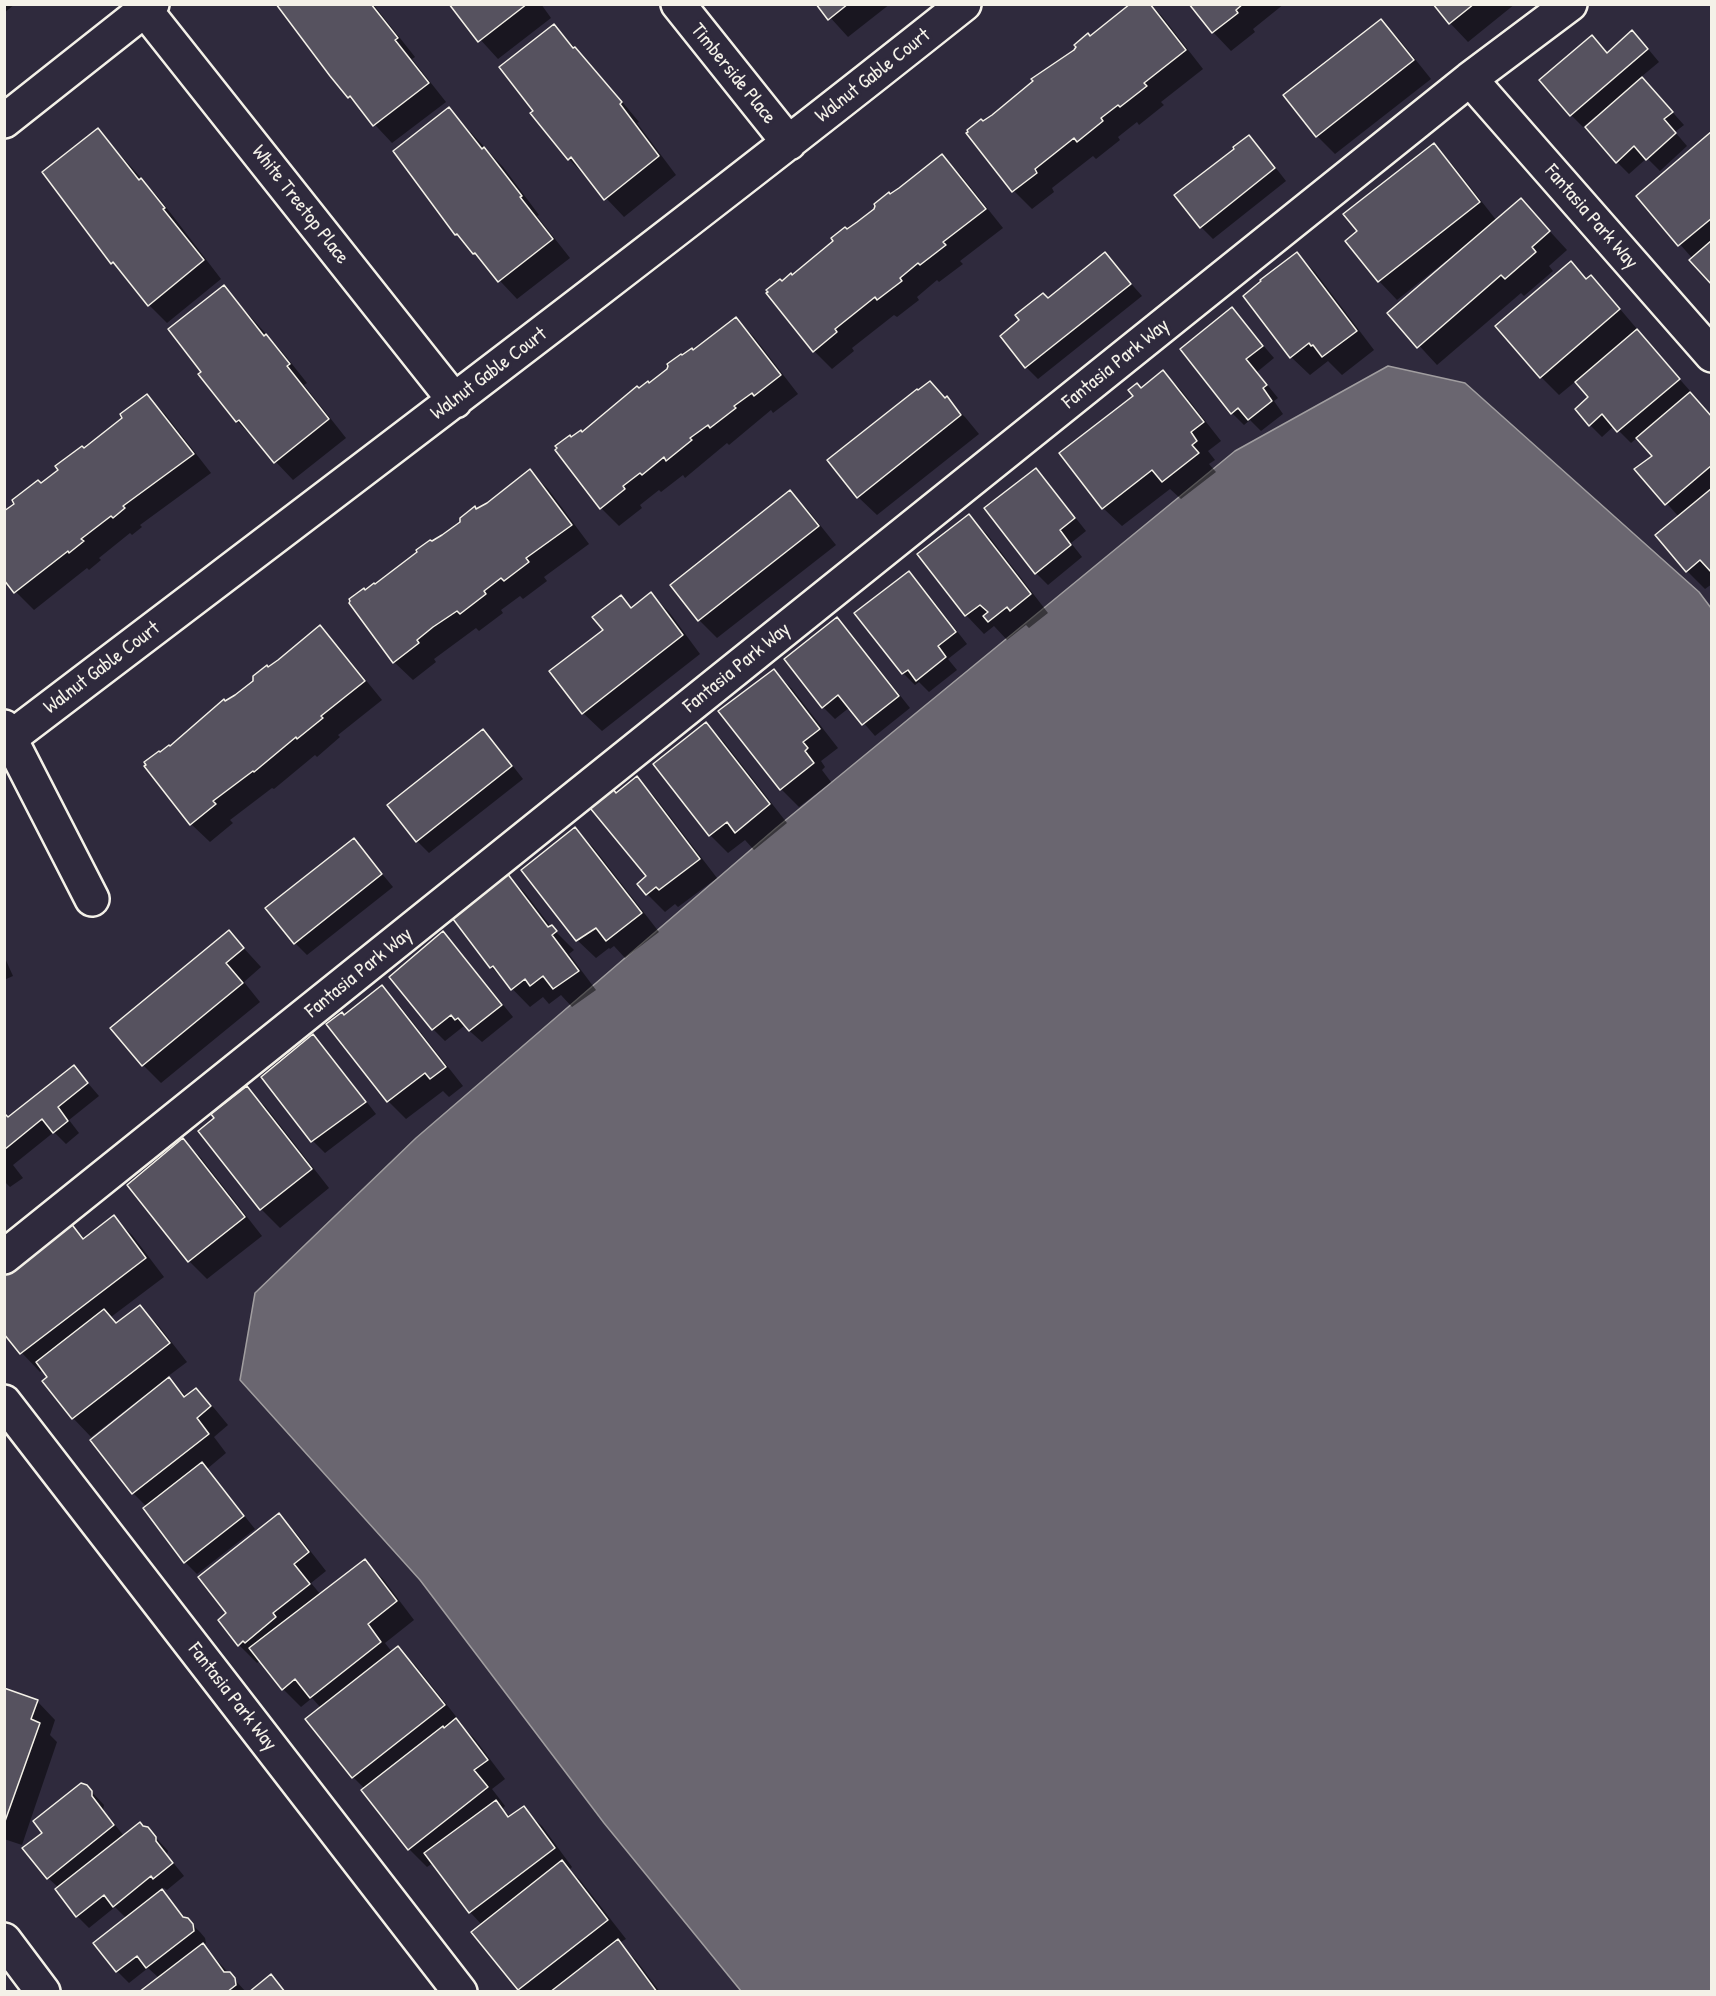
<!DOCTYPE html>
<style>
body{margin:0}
#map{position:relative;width:1716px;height:1996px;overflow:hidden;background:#2f2a3d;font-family:"Patrick Hand",sans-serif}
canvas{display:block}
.frame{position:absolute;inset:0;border:6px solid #f4f1e8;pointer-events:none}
</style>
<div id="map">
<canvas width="1716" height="1996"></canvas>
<div class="frame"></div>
</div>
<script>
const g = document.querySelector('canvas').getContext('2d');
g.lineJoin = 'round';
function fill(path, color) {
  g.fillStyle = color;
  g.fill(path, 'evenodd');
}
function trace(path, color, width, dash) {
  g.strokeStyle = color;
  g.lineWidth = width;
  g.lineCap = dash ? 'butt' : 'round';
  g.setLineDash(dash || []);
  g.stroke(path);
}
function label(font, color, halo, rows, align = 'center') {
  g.font = font + ' "Patrick Hand",sans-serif';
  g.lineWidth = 6;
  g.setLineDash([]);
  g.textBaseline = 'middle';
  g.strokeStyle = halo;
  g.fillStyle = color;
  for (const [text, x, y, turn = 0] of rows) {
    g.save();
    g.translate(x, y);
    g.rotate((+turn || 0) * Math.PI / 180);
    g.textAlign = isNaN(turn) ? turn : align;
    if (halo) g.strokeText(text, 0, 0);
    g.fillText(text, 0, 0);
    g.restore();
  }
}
const water = new Path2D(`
 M 1388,366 L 1465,383 L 1699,592 L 1711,608 L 1711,1991 L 741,1991 L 604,1823 L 420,1580 L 240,1380 L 255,1293 L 416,1138 L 776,828 L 1235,451 Z`);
fill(water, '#6a6670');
trace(water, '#a19ea0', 1.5);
fill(new Path2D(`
 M 4,4 L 15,4 L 4,13 Z
 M 278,4 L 373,4 L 415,57 L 412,59 L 446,102 L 392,143 L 349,97 Z
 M 448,4 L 541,4 L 551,18 L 498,59 Z
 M 818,4 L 890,4 L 848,37 Z
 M 1150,4 L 1161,15 L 1203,69 L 1161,102 L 1164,105 L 1139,125 L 1137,122 L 1118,137 L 1120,140 L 1096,159 L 1093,156 L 1052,188 L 1054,192 L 1032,209 L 1014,191 L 968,134 L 1090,37 Z
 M 1191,4 L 1284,4 L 1253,29 L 1255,32 L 1231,51 L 1213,32 Z
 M 1435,4 L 1515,4 L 1468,42 L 1450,23 Z
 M 1381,21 L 1399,39 L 1431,79 L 1335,154 L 1317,136 Z
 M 554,26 L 593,67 L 639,122 L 637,123 L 676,175 L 624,217 L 569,159 L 535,111 Z
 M 1644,44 L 1659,62 L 1641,77 L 1684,125 L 1675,132 L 1687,146 L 1660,171 L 1647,158 L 1629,174 L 1617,162 L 1596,116 L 1583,127 L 1571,115 L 1607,54 Z
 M 449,109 L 503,167 L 539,215 L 537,216 L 570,258 L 517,299 L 456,234 Z
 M 98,130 L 159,198 L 221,279 L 167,323 L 149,305 Z
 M 1712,133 L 1712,283 L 1693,259 L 1638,197 Z
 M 1249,137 L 1261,149 L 1286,181 L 1213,239 L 1201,227 L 1236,149 Z
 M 1434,145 L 1452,164 L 1497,221 L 1521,200 L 1567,250 L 1549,266 L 1553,271 L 1524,296 L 1521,293 L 1437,365 L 1390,314 L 1448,263 L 1446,261 L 1397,300 L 1379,281 L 1347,241 L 1359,231 Z
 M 941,156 L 960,174 L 1003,228 L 960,261 L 963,264 L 939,282 L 937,280 L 917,297 L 919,300 L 897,317 L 894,315 L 852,348 L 854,351 L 832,369 L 814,351 L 782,282 L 792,277 Z
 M 1105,254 L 1142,296 L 1038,379 L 1026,367 L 1048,300 Z
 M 1297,254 L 1315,272 L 1374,350 L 1342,375 L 1328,361 L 1310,375 L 1291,357 Z
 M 1571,263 L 1587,280 L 1591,277 L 1609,296 L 1637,329 L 1636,330 L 1691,392 L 1689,393 L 1712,417 L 1712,584 L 1705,589 L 1687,571 L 1679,517 L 1636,469 L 1654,456 L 1638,437 L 1631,443 L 1614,426 L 1602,437 L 1590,425 L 1590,397 L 1576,381 L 1559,395 L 1541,377 Z
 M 224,287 L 284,354 L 307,383 L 304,385 L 346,438 L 293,480 L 237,421 L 200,374 L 203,372 Z
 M 1232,309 L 1274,358 L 1257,372 L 1278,398 L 1274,401 L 1283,414 L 1261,431 L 1250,420 L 1244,425 L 1232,413 Z
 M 736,319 L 754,337 L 798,394 L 773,413 L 771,410 L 729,445 L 727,443 L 685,478 L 683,475 L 661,492 L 659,490 L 640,505 L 642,508 L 619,526 L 601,508 L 572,439 L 582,434 Z
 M 1163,372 L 1181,390 L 1221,441 L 1208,451 L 1215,460 L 1209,464 L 1216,472 L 1181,499 L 1170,489 L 1122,526 L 1103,508 L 1061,454 L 1135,397 Z
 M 930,383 L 965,417 L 979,434 L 877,515 L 858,497 L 829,460 Z
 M 147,396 L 165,414 L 211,473 L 140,525 L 142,527 L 132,535 L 130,533 L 99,558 L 101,560 L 89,570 L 87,568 L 34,610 L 16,592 L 41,485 L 124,418 Z
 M 1035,470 L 1047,482 L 1086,531 L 1071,543 L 1082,557 L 1048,585 L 1036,573 Z
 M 530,471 L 548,489 L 589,544 L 544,577 L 547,581 L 523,599 L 520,596 L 501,610 L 503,613 L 479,631 L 476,628 L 434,659 L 436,662 L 413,680 L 394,662 L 365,591 L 488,504 Z
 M 790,492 L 808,510 L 836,545 L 717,638 L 699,620 Z
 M 968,516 L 987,534 L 1048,613 L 1029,628 L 1026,625 L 1007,640 L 994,626 L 984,634 L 966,615 L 919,554 Z
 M 909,573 L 921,585 L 967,644 L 948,659 L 957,670 L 929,692 L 919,682 L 915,685 L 903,673 Z
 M 651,594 L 669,612 L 700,654 L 602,731 L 583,713 L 605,630 L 621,597 L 633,608 Z
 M 837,619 L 849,631 L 910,708 L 875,736 L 850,707 L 835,719 L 823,707 Z
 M 320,628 L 338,646 L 382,700 L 338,735 L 340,737 L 317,757 L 315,755 L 274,789 L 272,788 L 230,820 L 233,823 L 210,842 L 191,824 L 160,754 L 236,696 Z
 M 774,671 L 792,689 L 838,748 L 821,761 L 825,767 L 822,770 L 831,782 L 799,807 L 781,789 Z
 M 706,724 L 724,742 L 787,823 L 754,850 L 745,840 L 728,853 L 710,835 Z
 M 483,731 L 495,743 L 523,779 L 429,853 L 417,841 Z
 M 637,778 L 655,797 L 717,878 L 678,907 L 675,904 L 665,912 L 647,894 L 648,877 L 617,794 Z
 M 575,829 L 593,847 L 659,932 L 625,958 L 614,946 L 610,949 L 609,948 L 596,958 L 577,940 Z
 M 354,840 L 393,887 L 307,955 L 295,943 Z
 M 507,875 L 525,893 L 551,927 L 574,950 L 569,954 L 596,990 L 572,1007 L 561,995 L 549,1004 L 543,997 L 530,1007 L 491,967 Z
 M 229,932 L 261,967 L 244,982 L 260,1002 L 161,1083 L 143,1065 L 112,1028 Z
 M 443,933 L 455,945 L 513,1017 L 482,1042 L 464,1026 L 445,1041 L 433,1029 L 391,977 Z
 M 4,956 L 13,976 L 4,980 Z
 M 382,987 L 400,1006 L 463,1086 L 449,1097 L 443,1091 L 406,1119 L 388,1101 L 344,1017 Z
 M 313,1036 L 325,1048 L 376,1114 L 325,1153 L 313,1141 L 263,1077 Z
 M 74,1067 L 99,1096 L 69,1120 L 79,1133 L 66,1144 L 54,1132 L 13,1165 L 23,1178 L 10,1187 L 4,1181 L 4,1115 L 9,1118 Z
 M 246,1088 L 265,1106 L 329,1188 L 280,1228 L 261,1209 L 200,1131 L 216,1118 Z
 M 183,1140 L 201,1158 L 262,1236 L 207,1279 L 189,1261 Z
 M 113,1217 L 132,1235 L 164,1277 L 111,1317 L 117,1324 L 140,1307 L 158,1325 L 187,1362 L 167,1377 L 187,1397 L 196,1390 L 214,1408 L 228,1425 L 214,1437 L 226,1453 L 207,1469 L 255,1529 L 197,1574 L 185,1562 L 145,1509 L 147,1507 L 133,1493 L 92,1440 L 146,1397 L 145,1395 L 91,1437 L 73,1418 L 44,1382 L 49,1378 L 43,1369 L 40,1372 L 22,1353 L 4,1331 L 70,1224 L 85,1239 Z
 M 279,1515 L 297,1534 L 326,1571 L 311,1583 L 321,1595 L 365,1561 L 383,1579 L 414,1620 L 385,1643 L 392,1652 L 398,1648 L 416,1666 L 462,1724 L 461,1725 L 474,1738 L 505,1779 L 492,1789 L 505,1806 L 502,1809 L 511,1817 L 523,1808 L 542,1826 L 572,1867 L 569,1870 L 580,1880 L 626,1939 L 619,1943 L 636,1960 L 660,1992 L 521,1992 L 474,1932 L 482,1925 L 470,1912 L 433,1863 L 427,1867 L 409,1849 L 365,1789 L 353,1777 L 307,1719 L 321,1708 L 312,1698 L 301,1707 L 283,1689 L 261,1660 L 257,1663 L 239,1645 L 228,1613 Z
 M 5,1690 L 37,1701 L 55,1720 L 50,1735 L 57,1742 L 22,1845 L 4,1839 Z
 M 86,1786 L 104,1805 L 103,1810 L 124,1836 L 143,1827 L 147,1828 L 168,1851 L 167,1855 L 184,1876 L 167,1890 L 164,1888 L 161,1890 L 186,1919 L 200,1932 L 205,1938 L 206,1943 L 203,1945 L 246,1992 L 141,1992 L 159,1978 L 148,1968 L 129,1983 L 117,1971 L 127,1919 L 115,1907 L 89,1928 L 77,1916 L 59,1888 L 48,1878 L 44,1833 Z`), '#0007');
const building = new Path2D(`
 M 276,4 L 371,4 L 398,38 L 395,40 L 429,83 L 373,126 L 350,96 L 348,98 L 330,76 Z
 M 449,4 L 527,4 L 478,42 Z
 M 816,4 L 848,4 L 828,20 Z
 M 1130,4 L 1150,4 L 1186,50 L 1144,83 L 1147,86 L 1120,107 L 1118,105 L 1101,118 L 1103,121 L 1077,142 L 1074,138 L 1035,169 L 1037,173 L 1012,192 L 966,133 L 968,132 L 967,130 L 981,119 L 983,121 L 992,115 L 1033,81 L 1031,79 L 1074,50 L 1076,47 L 1074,45 L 1088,33 L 1090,36 Z
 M 1189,4 L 1243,4 L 1236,10 L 1238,13 L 1212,33 Z
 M 1433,4 L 1474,4 L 1449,24 Z
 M 1381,19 L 1414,60 L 1316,137 L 1283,95 Z
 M 554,24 L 573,48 L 575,47 L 622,102 L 620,104 L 659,156 L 604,200 L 571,157 L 568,160 L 530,113 L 533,111 L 499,67 Z
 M 1632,30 L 1648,49 L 1570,116 L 1539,80 L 1592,35 L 1607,53 Z
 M 1642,77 L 1673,112 L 1664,119 L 1676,133 L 1646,160 L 1634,146 L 1616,163 L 1585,127 Z
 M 449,107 L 482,149 L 484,147 L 522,196 L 520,197 L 553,239 L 498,282 L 475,253 L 473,254 L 457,234 L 455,235 L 393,151 Z
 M 98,128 L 139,180 L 141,178 L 165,208 L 163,209 L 204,260 L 148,306 L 113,262 L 111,264 L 42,172 Z
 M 1712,131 L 1712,218 L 1678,246 L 1636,196 Z
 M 1249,135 L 1275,168 L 1200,228 L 1174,195 L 1234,149 L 1233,147 Z
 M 1434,143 L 1480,202 L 1378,282 L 1345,241 L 1357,231 L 1343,214 Z
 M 942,154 L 986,209 L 943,242 L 946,245 L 920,265 L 918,263 L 900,278 L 902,281 L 877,300 L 875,297 L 835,329 L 837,332 L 813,352 L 766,293 L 768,292 L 766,290 L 780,279 L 782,281 L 791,273 L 792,275 L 833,241 L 831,238 L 845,227 L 847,229 L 857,222 L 874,209 L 875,206 L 874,204 L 889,192 L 890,194 L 899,188 Z
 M 1521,198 L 1550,231 L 1532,247 L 1536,252 L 1505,279 L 1501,275 L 1417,348 L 1387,313 Z
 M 1712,240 L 1712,285 L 1689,260 Z
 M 1105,252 L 1131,284 L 1025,368 L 1000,336 L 1019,320 L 1015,315 L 1043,293 L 1048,298 Z
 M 1297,252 L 1357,331 L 1322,357 L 1313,345 L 1311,346 L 1309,343 L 1290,358 L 1243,296 L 1261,281 L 1260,280 Z
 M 1571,261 L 1586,279 L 1591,275 L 1620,309 L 1540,378 L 1495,326 Z
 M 224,285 L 264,336 L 266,334 L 290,364 L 287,366 L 329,419 L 274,463 L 239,420 L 236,422 L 198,374 L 201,372 L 168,329 Z
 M 1232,307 L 1263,346 L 1246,359 L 1267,385 L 1263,388 L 1272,401 L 1248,420 L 1238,408 L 1231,414 L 1180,349 Z
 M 736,317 L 781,375 L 754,396 L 752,393 L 734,406 L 736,408 L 710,428 L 708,425 L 690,438 L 692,440 L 666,461 L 664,457 L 642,475 L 640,473 L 623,486 L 625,489 L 600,509 L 555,450 L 557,448 L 555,446 L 570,435 L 571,437 L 581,430 L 582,432 L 637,386 L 639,388 L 648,381 L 649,383 L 667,369 L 668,366 L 667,364 L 681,354 L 682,355 L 692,348 L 693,350 Z
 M 1637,329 L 1680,379 L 1617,432 L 1602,414 L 1589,426 L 1575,409 L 1588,397 L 1575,382 Z
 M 1163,370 L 1204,422 L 1191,432 L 1197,441 L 1192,445 L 1199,453 L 1162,482 L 1152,470 L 1102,509 L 1059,453 L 1133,396 L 1128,390 L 1137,383 L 1141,388 Z
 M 930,381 L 945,398 L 947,396 L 961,415 L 857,498 L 827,460 L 917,389 L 918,390 Z
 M 1690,392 L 1712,417 L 1712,465 L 1665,505 L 1634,469 L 1652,456 L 1636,438 Z
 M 147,394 L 194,454 L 123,506 L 125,508 L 113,518 L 111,516 L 81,539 L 84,541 L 69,553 L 68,551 L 14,593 L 4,580 L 4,511 L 14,504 L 12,500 L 38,480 L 41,483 L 58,470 L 55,466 L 82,446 L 84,448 L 122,418 L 120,414 Z
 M 1036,468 L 1075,518 L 1060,530 L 1071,545 L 1035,574 L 984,508 Z
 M 530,469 L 572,525 L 526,558 L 529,562 L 504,581 L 501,578 L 484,591 L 486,594 L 460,614 L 457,611 L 433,627 L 417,640 L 419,643 L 393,663 L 349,603 L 350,601 L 349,599 L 364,588 L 365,590 L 374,583 L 375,584 L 417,552 L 416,550 L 430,540 L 432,541 L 442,535 L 460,522 L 460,518 L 475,506 L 476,509 L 487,503 Z
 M 1712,488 L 1712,573 L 1700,560 L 1686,572 L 1655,535 Z
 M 790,490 L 819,526 L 698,621 L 670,585 Z
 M 969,514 L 1031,594 L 1010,611 L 1007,607 L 988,622 L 983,616 L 988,612 L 980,605 L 965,616 L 917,554 Z
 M 909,571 L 956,632 L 938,646 L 946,657 L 916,681 L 908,670 L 902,674 L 854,613 Z
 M 651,592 L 683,635 L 582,714 L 549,671 L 603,630 L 592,617 L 621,595 L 631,608 Z
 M 837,617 L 899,696 L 862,725 L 838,695 L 822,708 L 784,659 Z
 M 320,625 L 365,681 L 321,716 L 323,718 L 297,739 L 296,737 L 254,772 L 253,771 L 213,801 L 216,804 L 190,825 L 144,766 L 146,765 L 144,762 L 159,751 L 160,752 L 169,745 L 170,746 L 224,699 L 225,701 L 235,695 L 253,681 L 253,676 L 267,665 L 268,667 L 278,660 Z
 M 774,669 L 820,729 L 803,742 L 808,748 L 805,751 L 814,763 L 780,790 L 718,711 Z
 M 706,722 L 770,804 L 735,833 L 727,822 L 709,836 L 653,764 Z
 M 483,729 L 512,766 L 416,842 L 387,805 Z
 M 637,776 L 700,859 L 659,890 L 656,887 L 646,895 L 637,884 L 646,876 L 586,803 L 610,785 L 616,793 Z
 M 575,827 L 642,913 L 606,941 L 596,928 L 576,941 L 521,870 Z
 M 354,838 L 382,874 L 294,944 L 265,908 Z
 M 507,873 L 548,927 L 552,925 L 557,931 L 552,935 L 579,971 L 553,989 L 543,976 L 530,986 L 525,979 L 511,990 L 493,966 L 490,968 L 450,915 Z
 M 229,930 L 244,948 L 226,963 L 243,983 L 142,1066 L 110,1028 Z
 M 443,931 L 502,1005 L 469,1031 L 458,1018 L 455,1020 L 451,1015 L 432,1030 L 389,977 Z
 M 382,985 L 446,1067 L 430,1079 L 425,1073 L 387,1102 L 326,1024 L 342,1012 L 344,1015 Z
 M 313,1034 L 366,1102 L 311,1142 L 261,1077 Z
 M 74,1065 L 88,1083 L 58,1107 L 68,1121 L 53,1133 L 42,1119 L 4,1150 L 4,1113 L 8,1117 Z
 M 247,1086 L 312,1169 L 260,1210 L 198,1131 L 214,1118 L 211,1114 Z
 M 183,1138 L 245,1217 L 188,1262 L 127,1185 Z
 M 114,1215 L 146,1258 L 20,1354 L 4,1334 L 4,1272 L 70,1222 L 83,1239 Z
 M 140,1305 L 170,1343 L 72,1419 L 42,1381 L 47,1377 L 36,1362 L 104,1309 L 116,1323 Z
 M 169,1377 L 184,1397 L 196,1388 L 211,1406 L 197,1418 L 209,1434 L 132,1494 L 90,1440 Z
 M 202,1462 L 244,1516 L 184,1563 L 143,1508 Z
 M 279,1513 L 309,1552 L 294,1564 L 310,1584 L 273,1613 L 276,1617 L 245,1643 L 243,1641 L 238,1646 L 218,1620 L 226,1613 L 198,1577 Z
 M 365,1559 L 397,1601 L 368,1624 L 381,1642 L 310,1698 L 295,1679 L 282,1690 L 249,1648 Z
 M 398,1646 L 445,1705 L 352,1778 L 305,1719 Z
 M 4,1688 L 38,1700 L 31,1719 L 40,1723 L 4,1824 Z
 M 456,1718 L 488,1760 L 474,1770 L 488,1787 L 408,1850 L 361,1790 L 443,1726 L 444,1728 Z
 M 81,1783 L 87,1785 L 92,1791 L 92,1796 L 114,1825 L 47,1879 L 22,1848 L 42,1833 L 33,1821 Z
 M 496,1800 L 508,1817 L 524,1806 L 555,1848 L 469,1913 L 424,1853 Z
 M 140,1822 L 143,1826 L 148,1827 L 156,1837 L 156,1841 L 173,1863 L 153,1879 L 151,1876 L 113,1907 L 104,1895 L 76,1917 L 55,1889 Z
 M 562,1860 L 608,1920 L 518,1990 L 471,1932 Z
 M 162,1889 L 183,1917 L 188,1918 L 193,1924 L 194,1931 L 146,1968 L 137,1956 L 116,1972 L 93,1943 Z
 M 618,1939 L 657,1992 L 550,1992 Z
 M 203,1943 L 224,1972 L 230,1972 L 235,1978 L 236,1985 L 227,1992 L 139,1992 Z
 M 271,1974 L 285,1992 L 249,1992 Z`);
fill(building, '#56525f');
trace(building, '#f4f1e8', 1.5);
const minor = new Path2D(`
 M 678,4 L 789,143
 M 145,10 L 455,401
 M 1470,79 L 1712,355
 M 4,121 L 152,4
 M 4,727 L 92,899
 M 10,738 C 329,495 650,254 964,4
 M 4,1257 L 1470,79 L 1570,4
 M 4,1402 L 460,1992
 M 4,1940 L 43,1992`);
trace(minor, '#f4f1e8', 38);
trace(minor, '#2f2a3d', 33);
label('20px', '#f4f1e8', '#2f2a3d', [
 ["Timberside Place",733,74,51],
 ["Walnut Gable Court",873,76,-38],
 ["White Treetop Place",300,205,52],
 ["Fantasia Park Way",1591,217,49],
 ["Fantasia Park Way",1116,364,-39],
 ["Walnut Gable Court",489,374,-37],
 ["Walnut Gable Court",102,668,-37],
 ["Fantasia Park Way",737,668,-39],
 ["Fantasia Park Way",359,973,-39],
 ["Fantasia Park Way",232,1697,52]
]);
</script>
